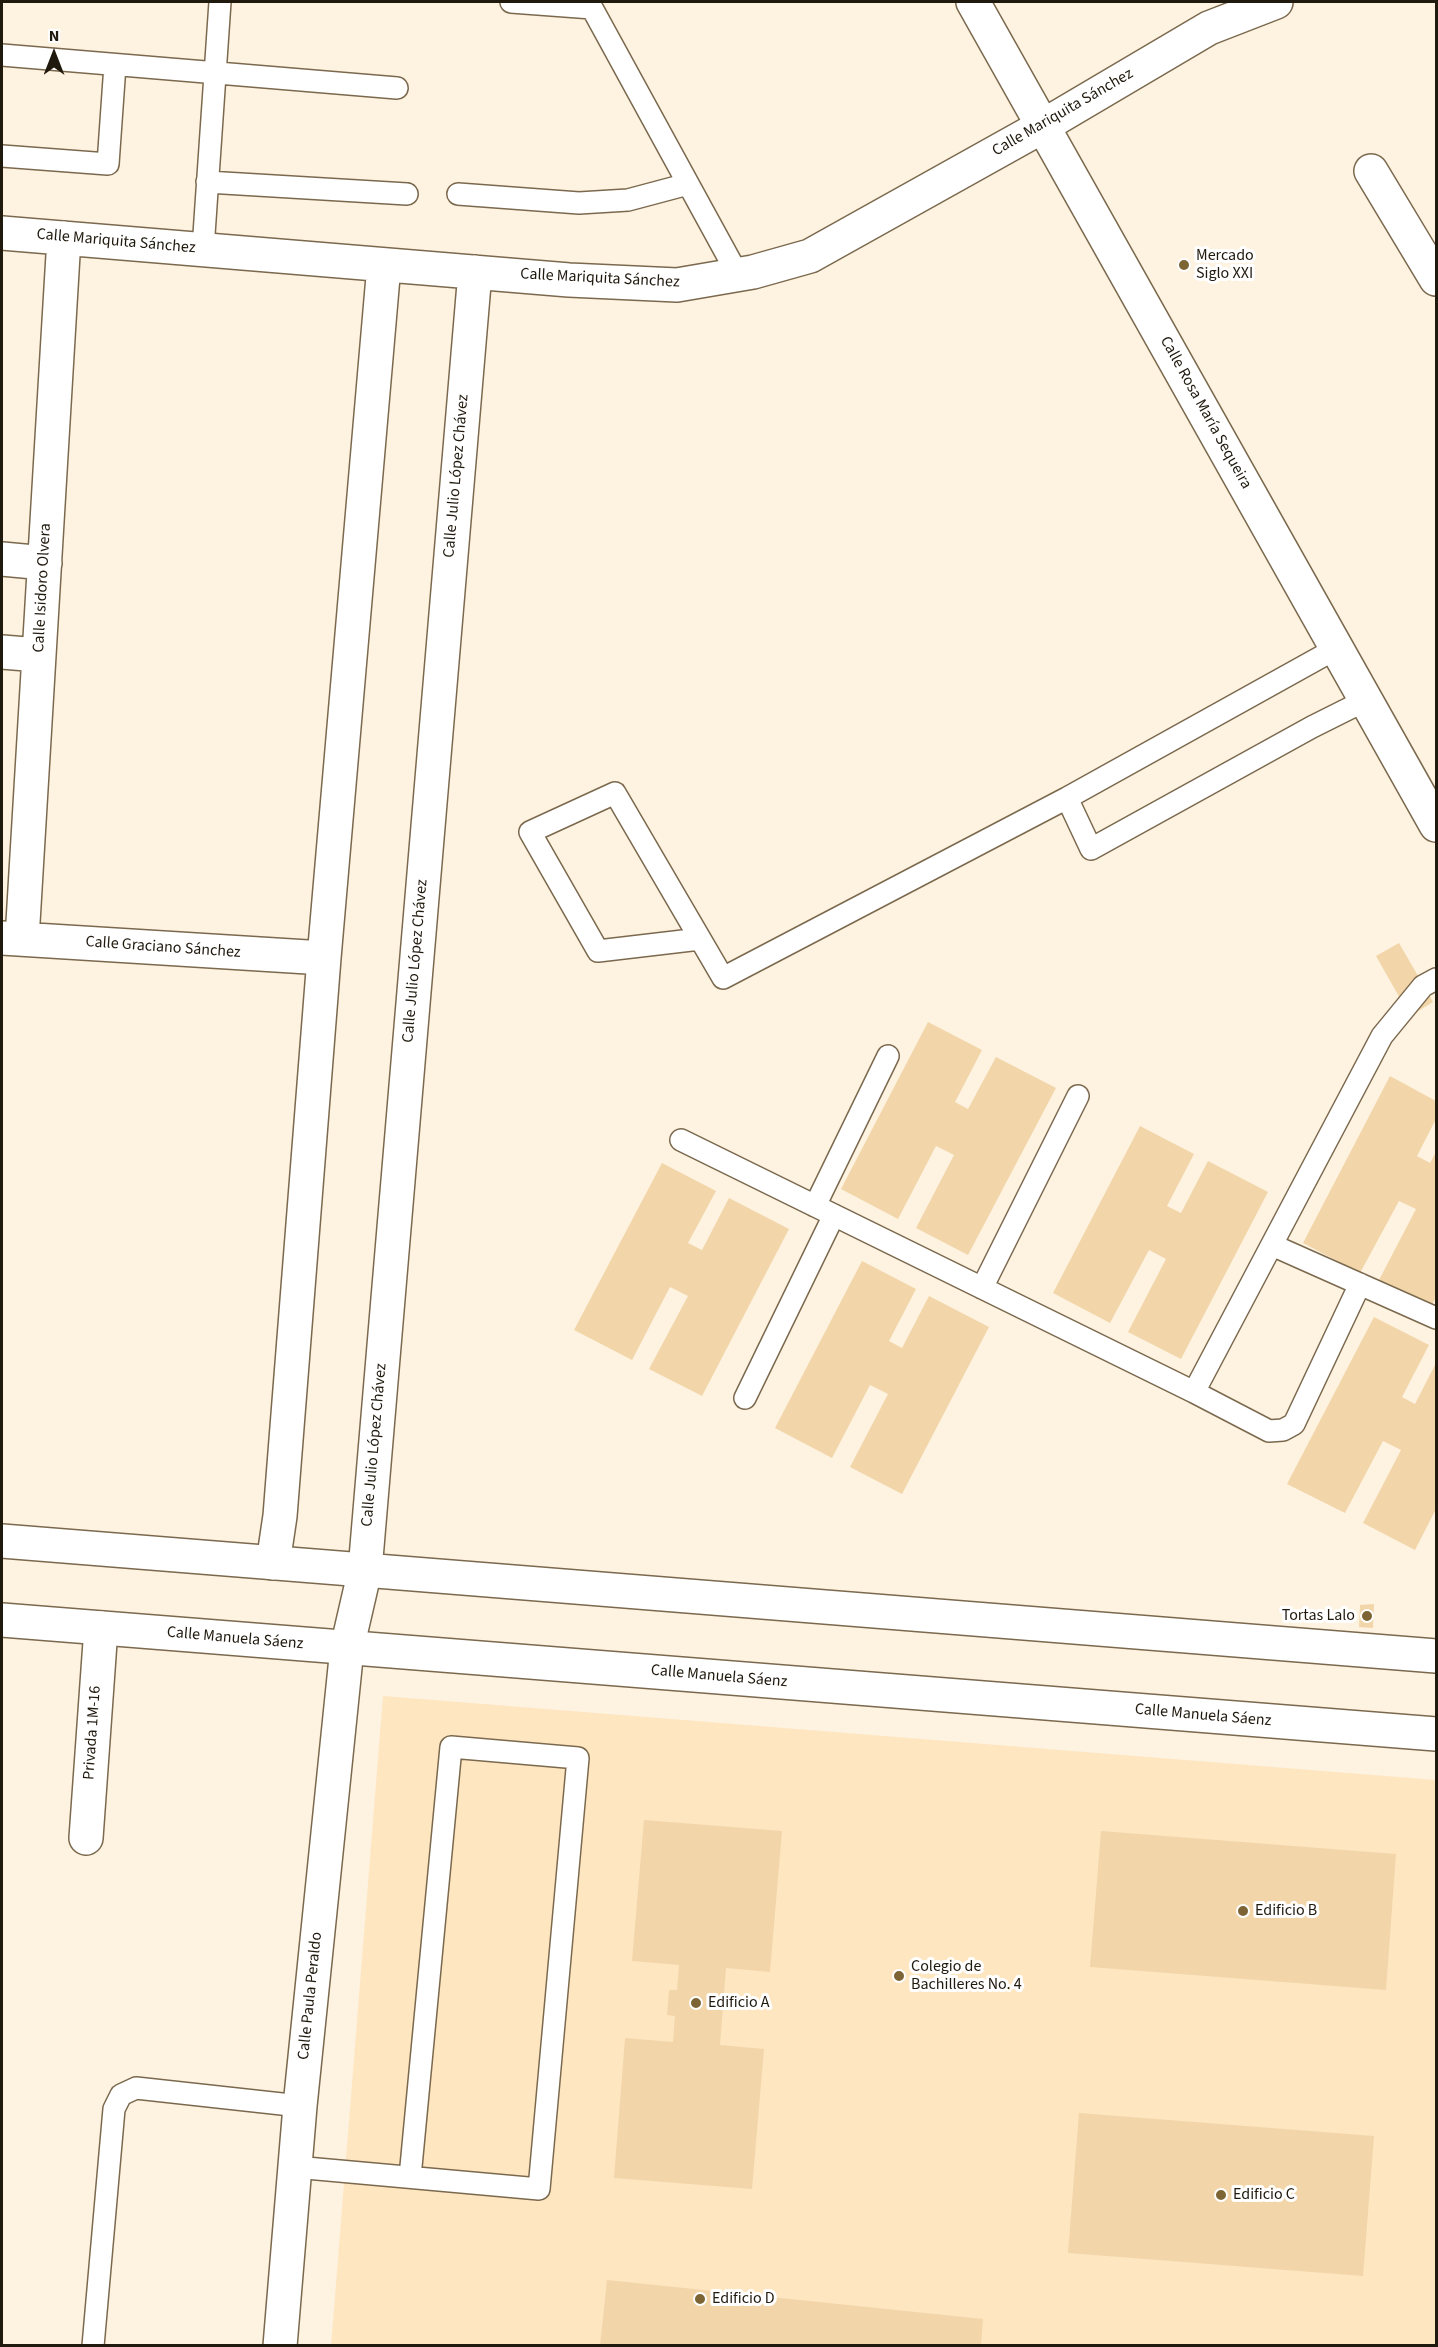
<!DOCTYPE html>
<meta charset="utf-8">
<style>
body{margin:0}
#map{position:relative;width:1438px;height:2347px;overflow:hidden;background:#fef2e0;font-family:"Source Sans 3",sans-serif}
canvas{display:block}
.frame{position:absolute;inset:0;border:3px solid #20190e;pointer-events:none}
.north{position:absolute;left:24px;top:24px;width:60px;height:60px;-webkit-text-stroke:4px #fff;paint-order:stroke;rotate:0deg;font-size:16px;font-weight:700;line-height:24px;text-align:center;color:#20190e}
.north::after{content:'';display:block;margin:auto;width:21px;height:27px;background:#20190e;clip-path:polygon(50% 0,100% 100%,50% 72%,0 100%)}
</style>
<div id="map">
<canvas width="1438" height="2347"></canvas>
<div class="frame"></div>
<div class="north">N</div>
</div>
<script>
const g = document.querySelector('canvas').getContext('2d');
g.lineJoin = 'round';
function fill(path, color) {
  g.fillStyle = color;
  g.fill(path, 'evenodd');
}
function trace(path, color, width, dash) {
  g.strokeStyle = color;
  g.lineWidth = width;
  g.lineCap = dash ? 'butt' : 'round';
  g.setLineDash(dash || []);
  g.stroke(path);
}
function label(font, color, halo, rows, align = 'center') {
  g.font = font + ' "Source Sans 3",sans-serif';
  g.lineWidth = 6;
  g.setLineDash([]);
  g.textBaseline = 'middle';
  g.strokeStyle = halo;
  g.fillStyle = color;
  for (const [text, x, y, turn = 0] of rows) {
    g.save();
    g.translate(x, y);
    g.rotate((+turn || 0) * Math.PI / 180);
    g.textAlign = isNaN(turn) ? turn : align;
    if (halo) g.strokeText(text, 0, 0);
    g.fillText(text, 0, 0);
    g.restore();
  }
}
fill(new Path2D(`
 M 383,1696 L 1436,1780 L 1436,2345 L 331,2346 Z`), '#fee6c1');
fill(new Path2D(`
 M 1399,943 L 1433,1002 L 1410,1016 L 1376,956 Z
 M 928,1022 L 982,1050 L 955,1102 L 968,1109 L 996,1057 L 1056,1088 L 968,1255 L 916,1228 L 954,1155 L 936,1146 L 898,1219 L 841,1189 Z
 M 1390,1076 L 1436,1101 L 1436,1119 L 1417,1156 L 1430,1163 L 1436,1152 L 1436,1297 L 1430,1309 L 1378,1282 L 1416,1209 L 1399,1201 L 1360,1273 L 1303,1243 Z
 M 1140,1126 L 1194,1154 L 1167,1206 L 1181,1213 L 1208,1161 L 1268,1192 L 1181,1359 L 1128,1332 L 1166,1259 L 1149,1250 L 1110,1323 L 1053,1293 Z
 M 662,1163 L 716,1191 L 688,1243 L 702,1250 L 729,1198 L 789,1229 L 702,1396 L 649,1369 L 688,1296 L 670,1287 L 632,1360 L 574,1330 Z
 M 862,1261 L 916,1289 L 889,1341 L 902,1348 L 929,1296 L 989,1327 L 902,1494 L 850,1467 L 888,1394 L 870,1385 L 832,1458 L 775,1428 Z
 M 1374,1317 L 1429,1345 L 1402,1397 L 1415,1404 L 1436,1363 L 1436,1509 L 1415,1550 L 1363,1523 L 1401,1450 L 1383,1441 L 1345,1513 L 1287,1484 Z
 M 1374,1604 L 1373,1628 L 1359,1627 L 1360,1605 Z
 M 644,1820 L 782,1831 L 770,1972 L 726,1968 L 720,2045 L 764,2049 L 752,2189 L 614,2178 L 625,2038 L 673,2042 L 675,2016 L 667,2015 L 669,1990 L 677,1990 L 679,1965 L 632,1961 Z
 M 1101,1831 L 1396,1854 L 1386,1990 L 1090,1967 Z
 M 1079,2113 L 1374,2136 L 1363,2276 L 1068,2253 Z
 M 607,2280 L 983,2319 L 981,2346 L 600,2346 Z`), '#f2d6aa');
const lane = new Path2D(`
 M 511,2 L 592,8 L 738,275
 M 2,55 L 397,88
 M 2,156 L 108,164 L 115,65
 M 207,182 L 407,194
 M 458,194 L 579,203 L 628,200 L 688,184
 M 203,249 L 220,2
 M 1067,798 L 1091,849 L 1312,727 L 1366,700
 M 700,939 L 598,951 L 530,832 L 615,793 L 723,978 L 1067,798 L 1337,648
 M 681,1140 L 1194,1392 L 1382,1036 L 1423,986 L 1436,979
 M 815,1206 L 888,1056
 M 1272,1245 L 1436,1318
 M 982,1288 L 1078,1096
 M 1194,1392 L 1269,1431 L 1283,1430 L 1294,1424 L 1360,1284
 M 745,1398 L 834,1215
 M 295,2167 L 539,2189 L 578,1758 L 451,1747 L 410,2177
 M 93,2346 L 114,2109 L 121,2095 L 136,2088 L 300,2106`);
const street = new Path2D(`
 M 1371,171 L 1436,279
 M 2,233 L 569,280 L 677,285 L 753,272 L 810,256 L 1043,126 L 1209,28 L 1276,2
 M 2,559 L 45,563
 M 2,652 L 39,655
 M 2,938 L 324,958
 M 22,939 L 64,238
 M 273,1563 L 280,1516 L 324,958 L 384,265
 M 86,1838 L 101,1628
 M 280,2346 L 300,2106 L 347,1648 L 365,1570 L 475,272`);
const secondary = new Path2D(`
 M 973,2 L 1436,825
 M 2,1541 L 1436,1656
 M 2,1620 L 1436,1734`);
trace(lane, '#7b694e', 24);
trace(street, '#7b694e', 36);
trace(secondary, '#7b694e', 36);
trace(lane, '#fff', 21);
trace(street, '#fff', 33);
trace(secondary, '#fff', 33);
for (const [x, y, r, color] of [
 [1184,265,6,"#7c6435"],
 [1367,1616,6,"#7c6435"],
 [1243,1911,6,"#7c6435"],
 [899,1976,6,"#7c6435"],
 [696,2003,6,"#7c6435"],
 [1221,2195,6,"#7c6435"],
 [700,2299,6,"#7c6435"]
]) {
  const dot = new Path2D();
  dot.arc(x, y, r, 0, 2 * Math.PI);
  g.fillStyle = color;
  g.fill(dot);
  trace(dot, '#fff', 2);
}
label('16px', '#20190e', '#fff', [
 ["Calle Mariquita Sánchez",1063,113,-30],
 ["Calle Mariquita Sánchez",116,242,5],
 ["Calle Mariquita Sánchez",600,279,3],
 ["Calle Rosa María Sequeira",1205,413,61],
 ["Calle Julio López Chávez",457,476,-85],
 ["Calle Isidoro Olvera",43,588,-87],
 ["Calle Graciano Sánchez",163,948,4],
 ["Calle Julio López Chávez",416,961,-85],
 ["Calle Julio López Chávez",375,1445,-85],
 ["Calle Manuela Sáenz",235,1639,5],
 ["Calle Manuela Sáenz",719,1677,5],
 ["Calle Manuela Sáenz",1203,1716,5],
 ["Privada 1M-16",93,1733,-86],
 ["Calle Paula Peraldo",311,1996,-84]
]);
label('16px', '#20190e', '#fff', [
 ["Mercado",1196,256],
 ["Siglo XXI",1196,274],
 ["Tortas Lalo",1355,1616,"right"],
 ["Edificio B",1255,1911],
 ["Colegio de",911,1967],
 ["Bachilleres No. 4",911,1985],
 ["Edificio A",708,2003],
 ["Edificio C",1233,2195],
 ["Edificio D",712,2299]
], 'left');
</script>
